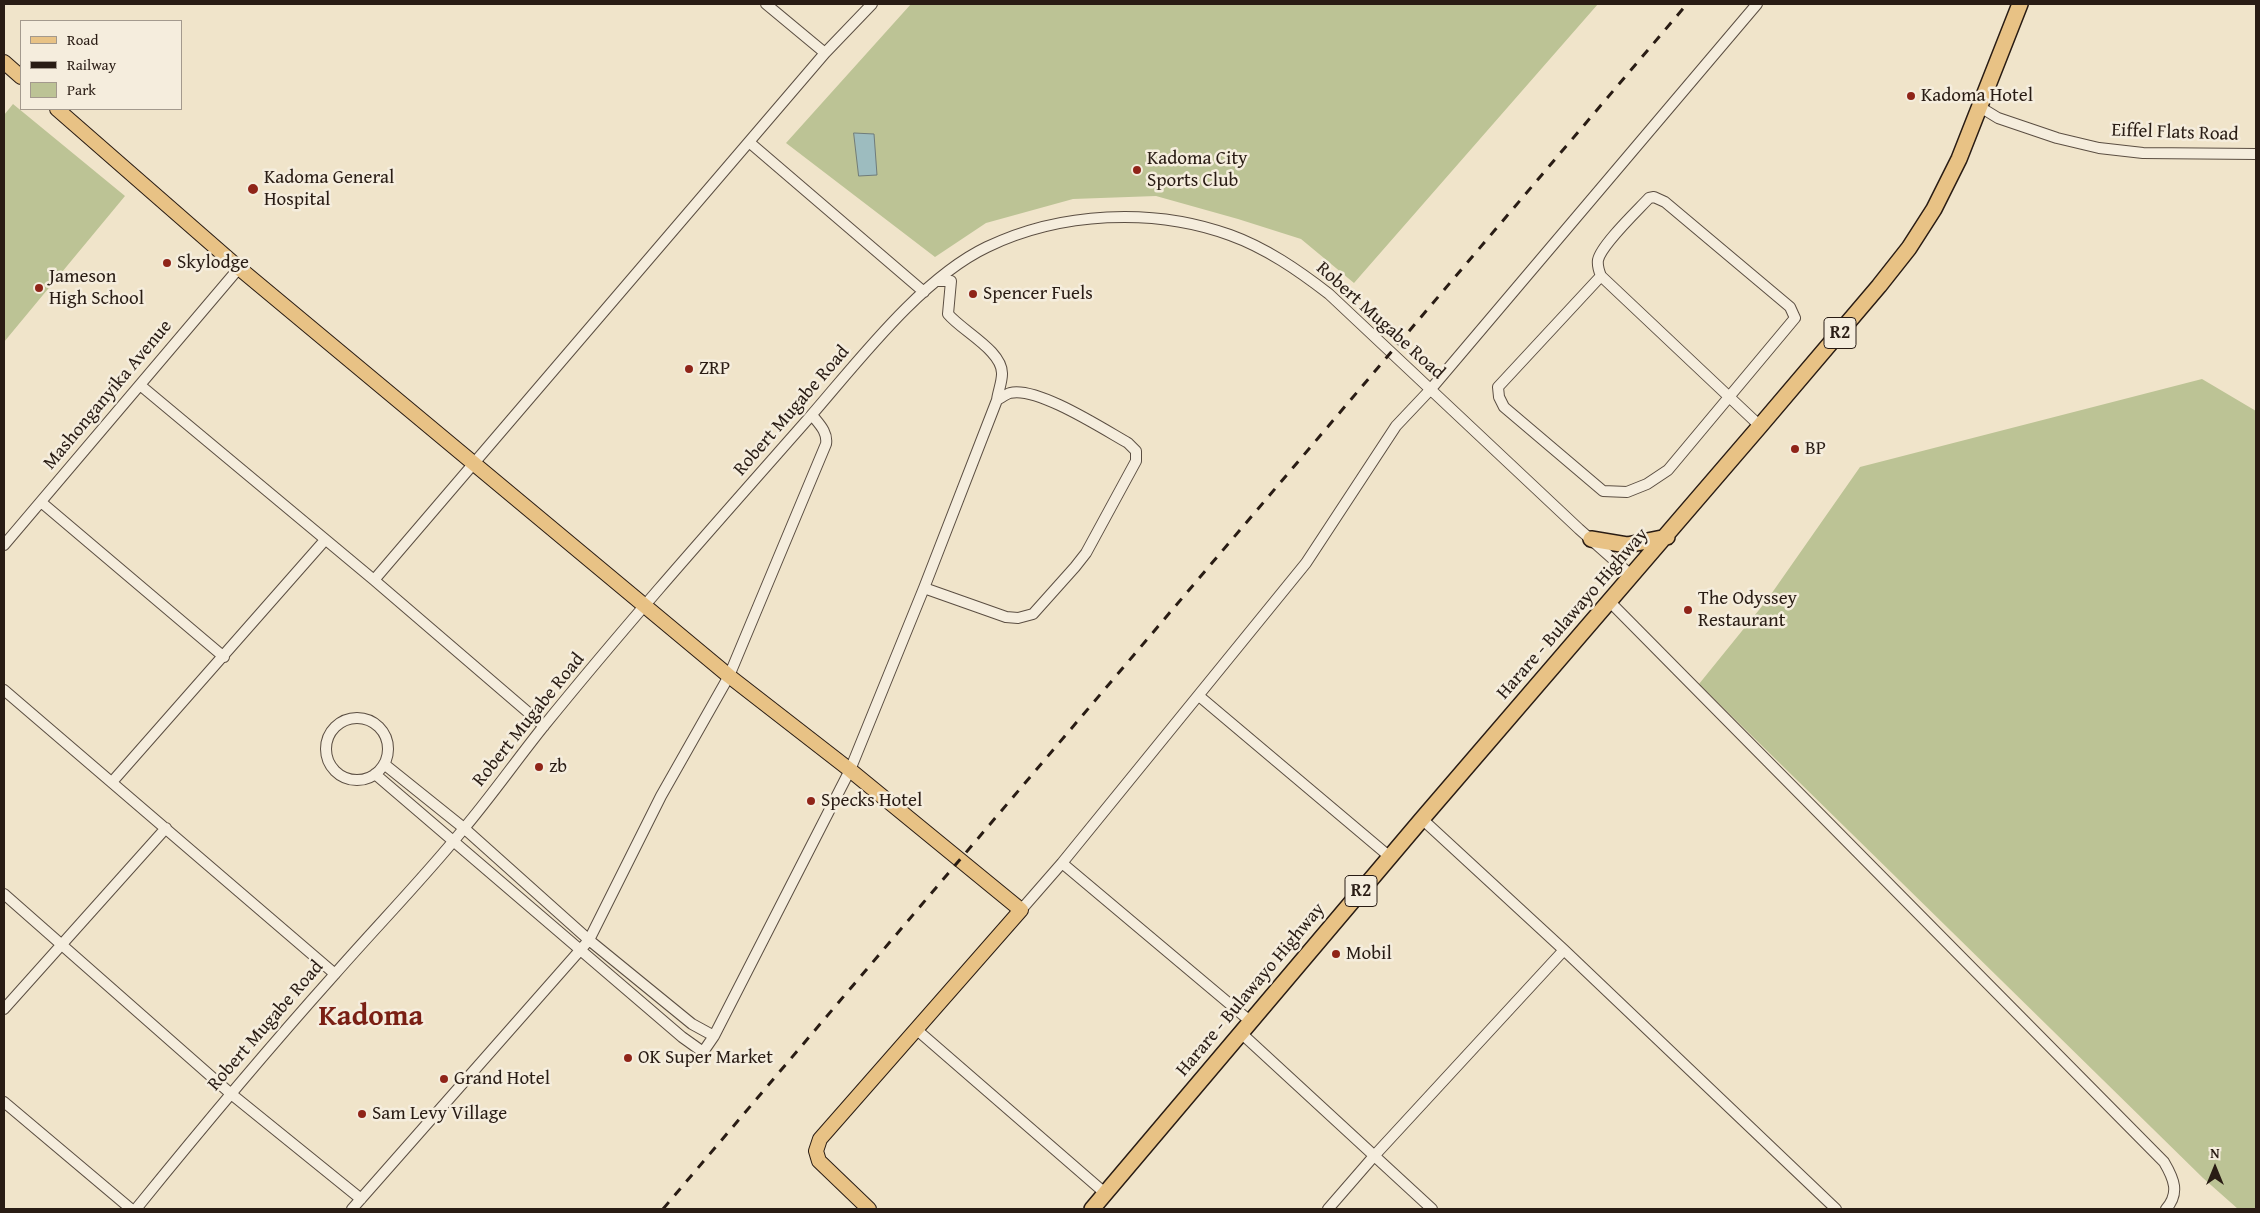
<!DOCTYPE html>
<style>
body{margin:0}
#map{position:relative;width:2260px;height:1213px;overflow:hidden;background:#f0e4ca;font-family:"Gentium Book Plus",serif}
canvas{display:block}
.frame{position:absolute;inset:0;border:5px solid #291c14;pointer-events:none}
.legend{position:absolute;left:20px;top:20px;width:162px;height:90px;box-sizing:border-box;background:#f5eddd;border:1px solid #a3998d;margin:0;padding:6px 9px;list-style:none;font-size:15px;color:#291c14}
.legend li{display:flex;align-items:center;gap:10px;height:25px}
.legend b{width:25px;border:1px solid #a3998d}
.north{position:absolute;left:2190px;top:1143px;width:50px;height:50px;-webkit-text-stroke:4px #f5eddd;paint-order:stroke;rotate:0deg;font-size:14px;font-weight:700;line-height:20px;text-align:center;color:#291c14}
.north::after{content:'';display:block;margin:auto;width:18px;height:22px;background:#291c14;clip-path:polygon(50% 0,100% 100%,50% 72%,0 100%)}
</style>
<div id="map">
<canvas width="2260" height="1213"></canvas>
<div class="frame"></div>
<ul class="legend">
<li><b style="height:6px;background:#e8c285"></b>Road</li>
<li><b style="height:6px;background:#291c14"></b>Railway</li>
<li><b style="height:14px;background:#bcc395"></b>Park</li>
</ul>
<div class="north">N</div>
</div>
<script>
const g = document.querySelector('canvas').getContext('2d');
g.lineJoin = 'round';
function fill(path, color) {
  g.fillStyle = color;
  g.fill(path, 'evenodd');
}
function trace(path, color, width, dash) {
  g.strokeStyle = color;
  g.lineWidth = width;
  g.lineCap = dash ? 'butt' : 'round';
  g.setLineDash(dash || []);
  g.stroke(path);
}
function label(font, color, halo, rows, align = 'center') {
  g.font = font + ' "Gentium Book Plus",serif';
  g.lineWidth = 5;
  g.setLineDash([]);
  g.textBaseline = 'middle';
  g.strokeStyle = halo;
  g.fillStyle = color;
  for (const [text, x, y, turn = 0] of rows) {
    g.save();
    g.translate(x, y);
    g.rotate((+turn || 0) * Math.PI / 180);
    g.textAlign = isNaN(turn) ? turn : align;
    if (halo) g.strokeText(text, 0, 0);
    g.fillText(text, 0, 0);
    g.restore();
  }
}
fill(new Path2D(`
 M 911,4 L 1598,4 L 1354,283 L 1301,239 L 1238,219 L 1156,196 L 1073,199 L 986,223 L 935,257 L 786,143 Z
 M 13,104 L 125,196 L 4,342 L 4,115 Z
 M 2202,379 L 2256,411 L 2256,1209 L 2238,1209 L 2203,1178 L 1699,684 L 1767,600 L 1860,467 Z`), '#bcc395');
const water = new Path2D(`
 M 854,133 L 874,134 L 877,175 L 859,176 Z`);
fill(water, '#9dbcbf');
trace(water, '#6f7c7b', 1);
const minor = new Path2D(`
 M 766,4 L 825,53
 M 1980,107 L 1998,118 L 2057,138 L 2099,148 L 2143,153 L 2256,154
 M 749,142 L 924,292
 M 1654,197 L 1665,202 L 1790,307 L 1795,318 L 1668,470 L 1647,484 L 1627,492 L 1603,491 L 1504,407 L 1499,397 L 1498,387 L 1601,276 C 1599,271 1597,266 1598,260 C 1601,245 1638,210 1649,198 Z
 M 1601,276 L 1760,426
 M 938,281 L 951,281 L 948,314 C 962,331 1003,351 1002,374 C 1002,382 998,392 997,400
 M 140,385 L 374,580 L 544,726
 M 41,502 L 224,657
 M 4,545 L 239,268
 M 374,580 L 825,53 L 872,4
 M 1610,602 L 2164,1162 C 2174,1179 2180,1193 2166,1209
 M 4,690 L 335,974
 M 1199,696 L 1390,857
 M326 749a31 31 0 1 1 62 0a31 31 0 1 1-62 0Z
 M 384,764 L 465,829 L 589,940 L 692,1024 L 714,1036
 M 375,774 L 682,1037 L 703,1052 L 714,1036 L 850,770 L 924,588 L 997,400 C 1001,398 1006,394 1010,393 C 1037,386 1103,429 1128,443 L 1136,451 L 1136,461 L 1086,553 L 1075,567 L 1033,614 L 1018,618 L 1006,617 L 924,588
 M 112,782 L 325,540
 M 1422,819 L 1564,950 L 1836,1209
 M 1062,863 L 1250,1021
 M 4,894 L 230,1093 L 361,1199
 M 1021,910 L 1062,863 L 1306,563 L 1396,426 L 1430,390 L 1757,4
 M 4,1009 L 166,828
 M 917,1030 L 1106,1194
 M 1241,1033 L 1432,1209
 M 4,1102 L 131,1209
 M 136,1209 C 200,1130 266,1051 334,975 C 376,927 421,881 461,832 C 490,798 515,762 543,727 C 628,622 719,520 808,419 C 857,363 920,279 987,247 C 1060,212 1153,207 1230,235 C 1266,248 1298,270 1329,294 L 1579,529 L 1632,576
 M 352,1209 L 589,940 L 661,796 L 729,676 L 826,444 C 828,432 819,424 812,415
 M 1328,1209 L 1374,1156 L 1564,950`);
const major = new Path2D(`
 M 4,62 L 21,77
 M 57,109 L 239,268 L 729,676 L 850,770 L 1021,910 L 820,1139 L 816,1151 L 819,1161 L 869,1209`);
const highway = new Path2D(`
 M 1591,539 L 1627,545 L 1667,537
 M 1092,1209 L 1422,819 L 1760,426 L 1879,286 L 1909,248 L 1934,209 L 1959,159 L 2020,4`);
trace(minor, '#5b4e42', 12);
trace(major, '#291c14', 16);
trace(highway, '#291c14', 18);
trace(minor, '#f5eddd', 10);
trace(major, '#e8c285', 14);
trace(highway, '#e8c285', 15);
trace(new Path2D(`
 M 663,1209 L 1687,4`), '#291c14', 3, [9, 9]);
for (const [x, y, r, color] of [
 [1911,96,5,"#8f2418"],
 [1137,170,5,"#8f2418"],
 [253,189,6,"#8f2418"],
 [167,263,5,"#8f2418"],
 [39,288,5,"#8f2418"],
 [973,294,5,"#8f2418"],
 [689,369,5,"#8f2418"],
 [1795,449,5,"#8f2418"],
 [1688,610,5,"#8f2418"],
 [539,767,5,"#8f2418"],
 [811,801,5,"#8f2418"],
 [1336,954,5,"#8f2418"],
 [628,1058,5,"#8f2418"],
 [444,1079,5,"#8f2418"],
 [362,1114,5,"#8f2418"]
]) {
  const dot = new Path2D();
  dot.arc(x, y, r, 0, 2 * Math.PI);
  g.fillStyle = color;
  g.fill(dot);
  trace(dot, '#f5eddd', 2);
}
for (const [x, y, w] of [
 [1840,333,32],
 [1361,891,32]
]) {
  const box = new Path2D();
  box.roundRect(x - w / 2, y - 15.5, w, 31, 4);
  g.fillStyle = '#f5eddd';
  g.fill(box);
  trace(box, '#291c14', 1);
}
label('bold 18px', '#291c14', null, [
 ["R2",1840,333],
 ["R2",1361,891]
]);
label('19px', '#291c14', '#f5eddd', [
 ["Kadoma Hotel",1921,96],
 ["Kadoma City",1147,159],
 ["Sports Club",1147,181],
 ["Kadoma General",264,178],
 ["Hospital",264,200],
 ["Skylodge",177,263],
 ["Jameson",49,277],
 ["High School",49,299],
 ["Spencer Fuels",983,294],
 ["ZRP",699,369],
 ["BP",1805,449],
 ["The Odyssey",1698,599],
 ["Restaurant",1698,621],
 ["zb",549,767],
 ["Specks Hotel",821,801],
 ["Mobil",1346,954],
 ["OK Super Market",638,1058],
 ["Grand Hotel",454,1079],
 ["Sam Levy Village",372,1114]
], 'left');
label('19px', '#291c14', '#f5eddd', [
 ["Eiffel Flats Road",2175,133,2],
 ["Robert Mugabe Road",1380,321,42],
 ["Mashonganyika Avenue",108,395,-50],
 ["Robert Mugabe Road",792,411,-49],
 ["Harare - Bulawayo Highway",1573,614,-49],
 ["Robert Mugabe Road",529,720,-51],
 ["Harare - Bulawayo Highway",1251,990,-50],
 ["Robert Mugabe Road",266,1026,-49]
]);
label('bold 29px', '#7a1f14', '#f5eddd', [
 ["Kadoma",371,1018]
]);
</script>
